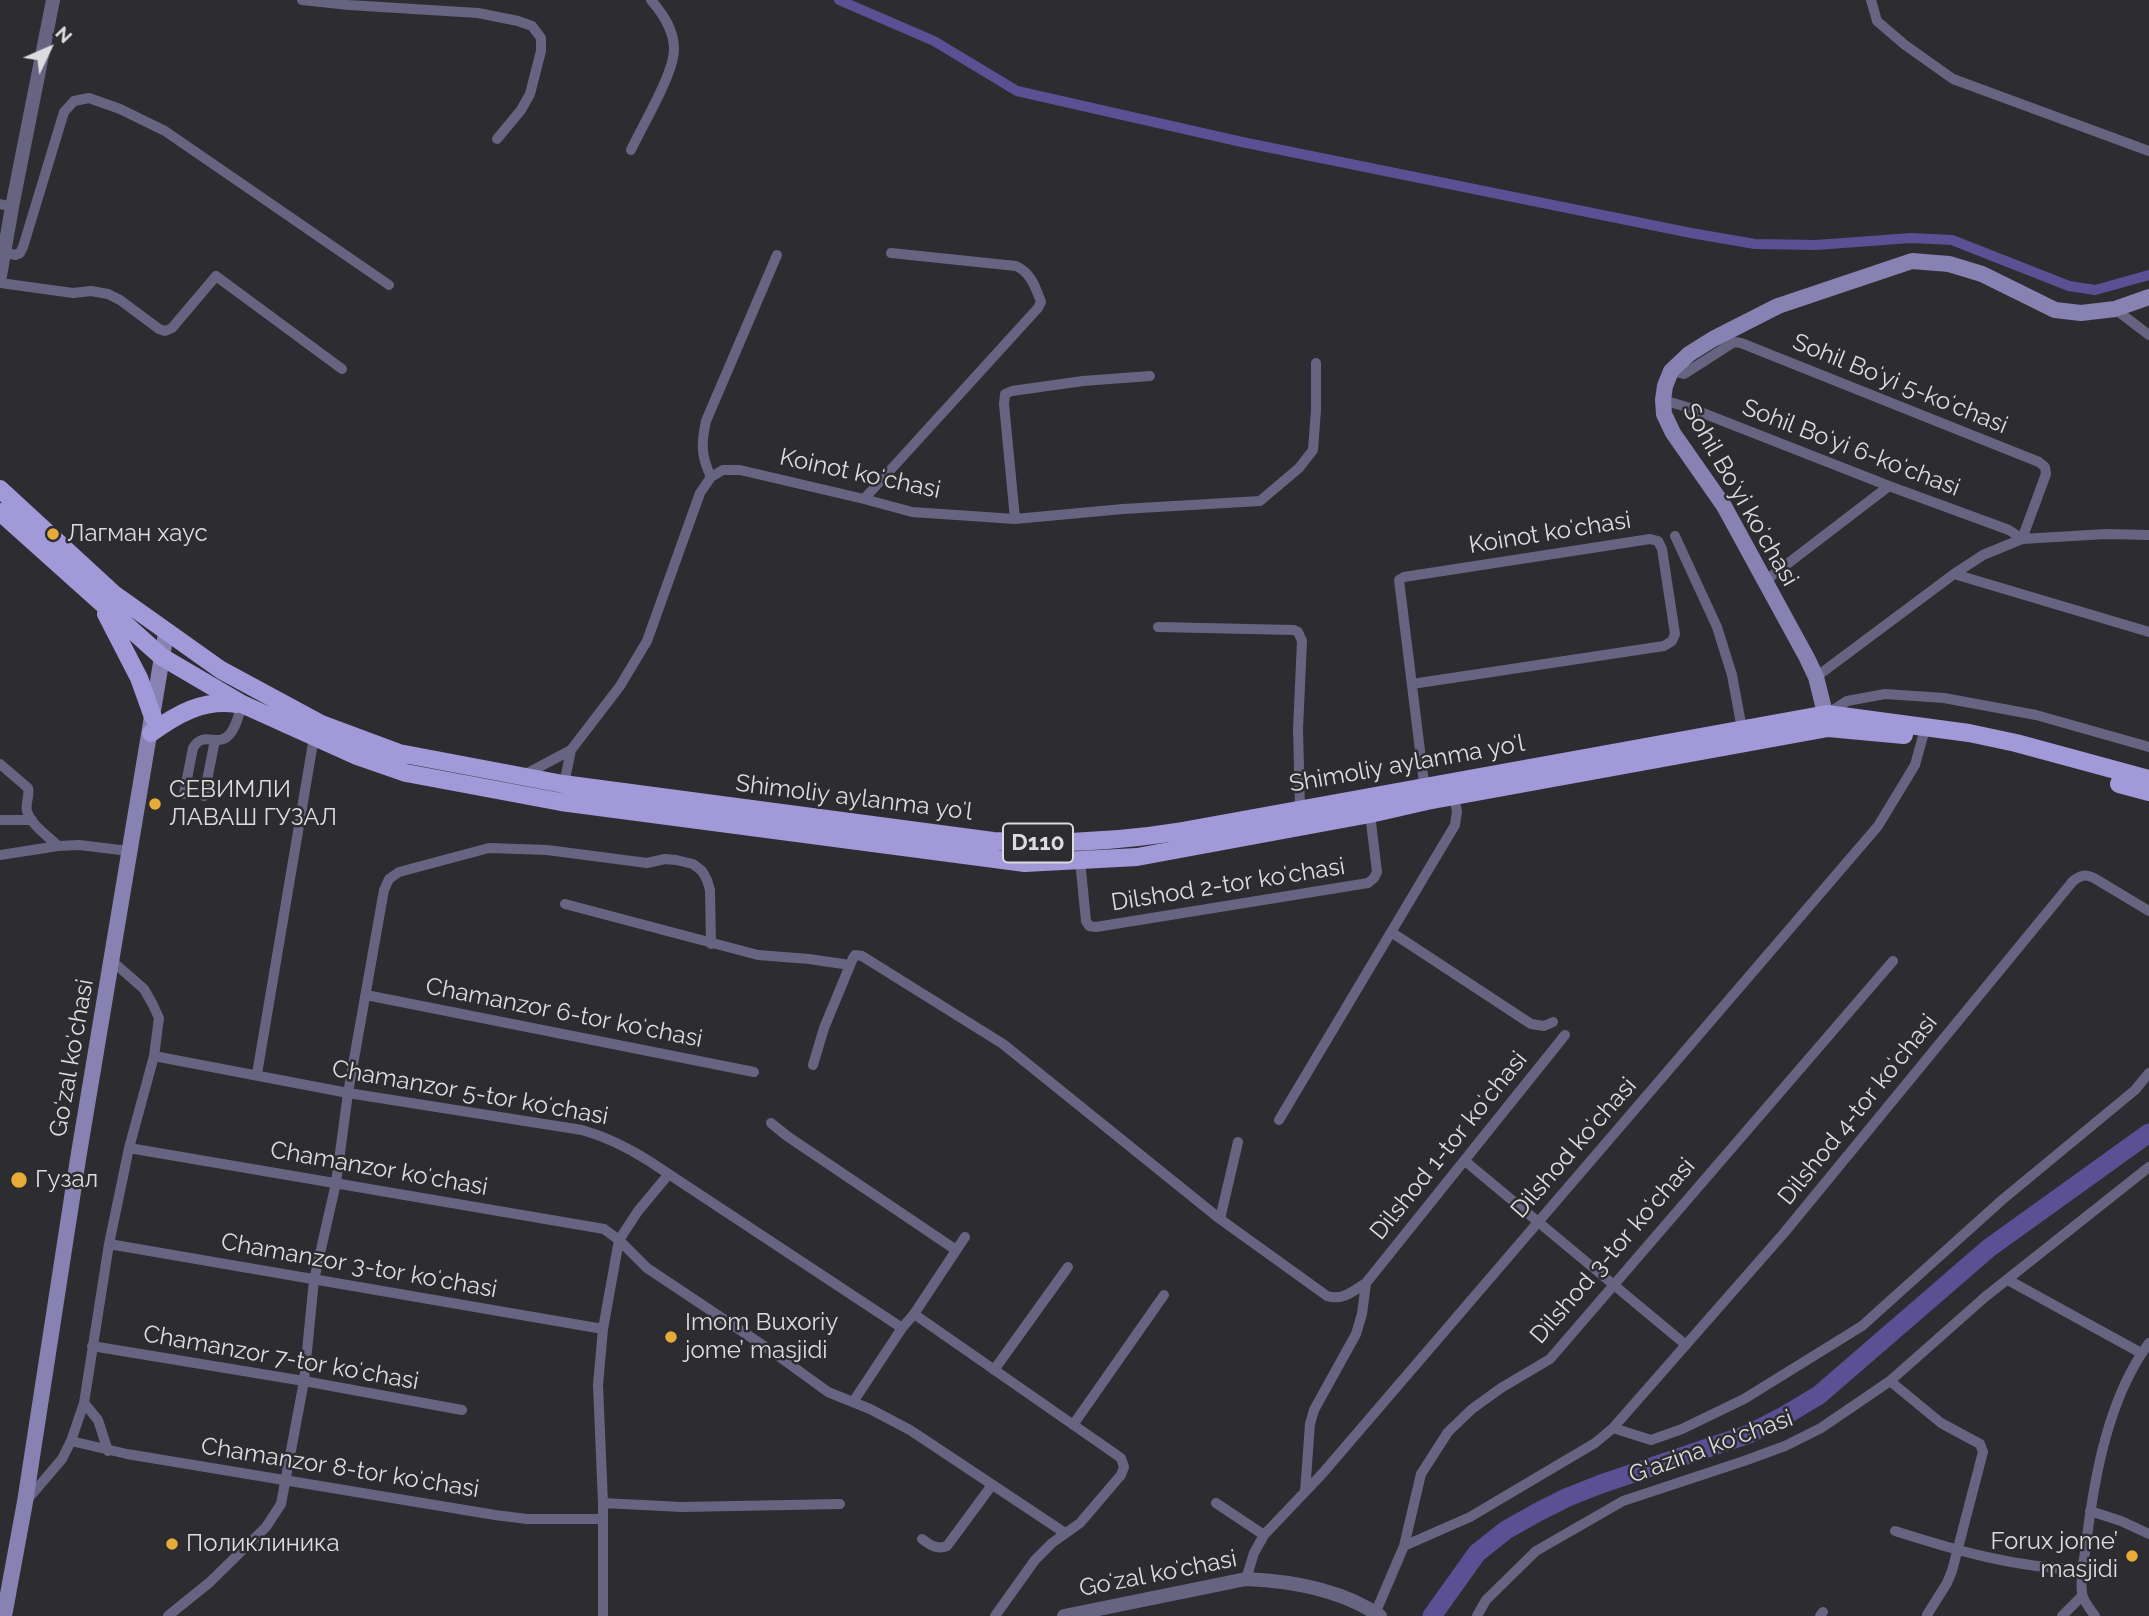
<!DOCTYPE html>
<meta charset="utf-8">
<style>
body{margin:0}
#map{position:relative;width:2149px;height:1616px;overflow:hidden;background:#2d2c30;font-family:Raleway,sans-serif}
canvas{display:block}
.north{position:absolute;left:14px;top:14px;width:70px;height:70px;-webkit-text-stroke:5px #2d2c30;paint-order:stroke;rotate:46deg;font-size:19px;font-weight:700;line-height:28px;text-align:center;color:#dcdcde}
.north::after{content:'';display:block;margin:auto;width:24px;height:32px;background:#dcdcde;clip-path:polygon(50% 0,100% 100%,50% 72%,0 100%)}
</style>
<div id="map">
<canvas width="2149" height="1616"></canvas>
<div class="north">N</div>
</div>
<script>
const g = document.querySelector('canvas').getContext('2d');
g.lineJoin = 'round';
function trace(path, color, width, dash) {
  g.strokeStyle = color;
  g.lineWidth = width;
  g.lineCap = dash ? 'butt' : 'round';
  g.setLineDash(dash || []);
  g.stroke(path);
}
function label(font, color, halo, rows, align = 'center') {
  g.font = font + ' Raleway,sans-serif';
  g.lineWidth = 5;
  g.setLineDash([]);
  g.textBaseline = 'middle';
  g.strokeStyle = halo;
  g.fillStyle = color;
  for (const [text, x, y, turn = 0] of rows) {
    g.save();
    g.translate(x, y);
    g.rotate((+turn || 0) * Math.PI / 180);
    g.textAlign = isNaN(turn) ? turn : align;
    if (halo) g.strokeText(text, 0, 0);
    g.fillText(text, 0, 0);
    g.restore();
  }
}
trace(new Path2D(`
 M 839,0 L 934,41 L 1017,91 L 1242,142 L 1691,233 L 1755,244 L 1816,245 L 1911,238 L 1952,240 L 2069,286 L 2095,290 L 2149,275`), '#5c5094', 10);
trace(new Path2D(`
 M 1432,1616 L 1477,1553 L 1506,1530 L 1538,1512 L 1568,1497 L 1601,1484 L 1749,1434 L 1784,1416 L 1819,1395 L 1989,1248 L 2149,1133`), '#5c5094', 19);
trace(new Path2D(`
 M 302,0 L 349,5 L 478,13 L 518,21 L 532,26 L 541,38 L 541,51 L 530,94 L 521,110 L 497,139
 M 1871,0 L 1877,21 L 1905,45 L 1953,79 L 2149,151
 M 631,150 C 642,126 674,74 674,49 C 674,30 663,14 651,0
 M 0,204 L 12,207
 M 5,252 L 15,255 L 20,253 L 23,247 L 64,112 L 74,101 L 89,98 L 120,109 L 165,131 L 389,285
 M 0,283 L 73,293 L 91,291 L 108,294 L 120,300 L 159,329 L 165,331 L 172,328 L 216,276 L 342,369
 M 2115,309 L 2149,335
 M 1663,400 L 1690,408 L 1889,486 L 2009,530 L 2022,539 L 2046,474 L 2045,467 L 2039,462 L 1741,343 L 1734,342 L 1684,374 L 1671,371
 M 711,477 C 701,456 701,444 706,421 L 777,255
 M 864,499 L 1038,308 L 1041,302 C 1035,286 1031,273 1016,266 L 891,253
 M 1015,519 L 1004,404 L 1005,394 L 1012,391 L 1083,381 L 1150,376
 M 1675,536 L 1717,627 L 1732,675 L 1742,729
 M 1954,574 L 2149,632
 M 1765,581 L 1889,486
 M 1158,627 L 1294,630 L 1298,632 L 1302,641 L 1298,729 L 1300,809
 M 1816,677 L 1954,574 L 1983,555 L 2022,539 L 2106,534 L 2149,535
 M 1412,684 L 1664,646 L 1672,641 L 1675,634 L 1662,549 L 1658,541 L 1650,539 L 1404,577 L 1399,580 L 1425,791
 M 1827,714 L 1847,701 L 1885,694 L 1944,698 L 2036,715 L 2149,747
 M 0,764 L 28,788 C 30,796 25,803 27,811 C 31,825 48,836 58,846
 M 524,775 L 571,750
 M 563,789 L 571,750 L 620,686 L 647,641 L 700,493 L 711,477 L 723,470 L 740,470 L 864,499 L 912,512 L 1015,519 L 1123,509 L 1260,501 L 1299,468 L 1313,450 L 1316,410 L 1316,363
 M 184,794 L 193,748 C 204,730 216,747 228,736 C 236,729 239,714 242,704
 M 204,796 L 215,740
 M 0,820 L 32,820
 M 0,855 L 58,846 L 79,845 L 129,851
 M 1080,860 L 1086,921 L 1089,926 L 1096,927 L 1368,883 L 1374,878 L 1377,872 L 1370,814
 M 565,904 L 758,955 L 809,959 L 850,965
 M 2149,911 L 2094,878 C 2085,874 2081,875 2073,881 L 1784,1233 L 1613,1428 L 1651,1440 L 1682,1429 L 1744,1399 L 1862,1326 L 2002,1200 L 2135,1090 L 2149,1073
 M 1391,932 L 1531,1024 L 1544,1026 L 1553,1022
 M 366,995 L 754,1072
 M 154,1056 L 348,1093 L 582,1130 C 607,1137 627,1147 649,1161 L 902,1328
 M 813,1065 L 824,1028 L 853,958 L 855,955 L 862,956 L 1003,1044 L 1220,1219 L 1327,1296 C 1343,1301 1353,1291 1366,1283 L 1565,1035
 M 257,1074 L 314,737
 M 1279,1120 L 1455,825 L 1457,812 L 1454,796
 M 771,1123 L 787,1136 L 956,1250
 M 129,1148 L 604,1229 L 619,1240 L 647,1268 L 770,1350 L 828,1392 L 870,1409 L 910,1430 L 1065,1533
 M 1465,1161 L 1686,1345
 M 1220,1219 L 1238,1142
 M 109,1244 L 603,1329
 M 2008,1280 L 2141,1353
 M 914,1314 L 1121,1458 L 1124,1467 L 1121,1475 L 1080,1523 L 1052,1543 L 1035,1560 L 995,1616
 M 92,1346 L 304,1381 L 462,1410
 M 994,1370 L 1068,1267
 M 1890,1381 L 1941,1423 L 1980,1444 L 1983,1452 L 1952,1571 L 1947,1583 L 1927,1615
 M 853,1402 L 902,1328 L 914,1314 L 965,1237
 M 84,1403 L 98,1420 L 108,1451
 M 1073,1425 L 1164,1295
 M 71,1441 L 127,1454 L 495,1515 L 527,1519 L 603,1519
 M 1305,1492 L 1310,1424 L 1314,1410 L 1356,1334 L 1362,1314 L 1366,1283
 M 27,1500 L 62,1459 L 71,1441 L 84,1403 L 109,1244 L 129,1148 L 154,1056 L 159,1018 L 153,1005 L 144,989 L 112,961
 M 603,1503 L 682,1507 L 840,1504
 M 1216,1503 L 1264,1535
 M 2090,1511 L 2121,1521 L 2149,1534
 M 1895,1531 C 1961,1552 2013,1567 2083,1570
 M 922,1539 C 930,1545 937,1550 947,1546 L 992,1485
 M 1404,1546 L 1470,1517 L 1595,1443 L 1613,1428
 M 1246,1579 L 1254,1553 L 1264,1535 L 1322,1474 L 1878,826 L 1915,765 L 1923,736
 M 168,1616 L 210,1582 L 266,1527 L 281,1504 L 304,1381 L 314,1280 L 336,1183 L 348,1093 L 384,890 L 389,879 L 399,872 L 489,848 L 547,850 L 647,863 L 665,859 L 676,860 L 693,864 L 702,871 L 707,880 L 710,890 L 711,944
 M 603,1616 L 603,1503 L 598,1385 L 603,1329 L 619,1240 L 638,1211 L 668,1175
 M 1374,1616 L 1404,1546 L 1421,1474 L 1448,1432 L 1472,1409 L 1501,1388 L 1550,1359 L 1893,961
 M 1477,1616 L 1486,1600 L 1536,1551 L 1623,1501 L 1744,1461 L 1785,1446 L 1821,1428 L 1890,1381 L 1985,1297 L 2149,1167
 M 1820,1616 L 1823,1612
 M 2062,1616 L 2082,1596
 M 2095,1616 C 2090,1609 2083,1601 2082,1593 C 2080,1578 2084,1560 2086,1545 C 2094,1478 2108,1398 2149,1343`), '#676482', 10);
trace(new Path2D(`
 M 0,276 L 12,207 L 53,0
 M 1064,1616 L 1246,1579 C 1292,1581 1341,1589 1380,1616`), '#676482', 14);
trace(new Path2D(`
 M 1828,725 L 1816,677 L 1807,658 L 1724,506 L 1673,433 L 1664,414 L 1663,400 L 1665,386 L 1671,371 L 1689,354 L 1713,339 L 1778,306 L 1912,261 L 1949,264 L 1982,274 L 2055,310 L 2081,313 L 2115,309 L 2149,297
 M 4,1616 L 25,1502 L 78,1159 L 166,633`), '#8882b3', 16);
trace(new Path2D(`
 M 0,489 L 114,594 L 221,670 L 321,724 L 399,753 L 563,784 L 993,841 C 1059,844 1117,842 1182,831 L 1827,714 L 1969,733 L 2016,743 L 2149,779
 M 0,512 L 162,657 L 242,704 L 357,756 L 406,773 L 561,802 L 1025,863 L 1137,857 L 1370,814 L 1427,801 L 1828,728 L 1904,735
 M 106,614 L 139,678 L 153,717
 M 151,733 C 177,714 203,699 237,704
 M 2119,784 L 2149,792`), '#a199d8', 18);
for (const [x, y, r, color] of [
 [53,534,7,"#e7ac37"],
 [155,804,7,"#e7ac37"],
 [19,1180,9,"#e7ac37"],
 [671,1337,7,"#e7ac37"],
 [172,1544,7,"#e7ac37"],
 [2132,1556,7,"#e7ac37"]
]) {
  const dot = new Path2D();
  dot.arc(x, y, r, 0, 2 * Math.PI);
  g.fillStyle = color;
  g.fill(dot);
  trace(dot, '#2d2c30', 2.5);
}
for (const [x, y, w] of [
 [1038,843,70]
]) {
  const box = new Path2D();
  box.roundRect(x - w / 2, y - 19.5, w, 39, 5);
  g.fillStyle = '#2d2c30';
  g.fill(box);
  trace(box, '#dcdcde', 2);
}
label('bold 23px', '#dcdcde', null, [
 ["D110",1038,843]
]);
label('24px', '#dcdcde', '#2d2c30', [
 ["Sohil Boʻyi 5-koʻchasi",1900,384,22],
 ["Sohil Boʻyi 6-koʻchasi",1851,448,21],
 ["Koinot koʻchasi",860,474,12],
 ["Sohil Boʻyi koʻchasi",1740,495,60],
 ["Koinot koʻchasi",1550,533,-9],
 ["Shimoliy aylanma yoʻl",1407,764,-10],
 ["Shimoliy aylanma yoʻl",854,798,7],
 ["Dilshod 2-tor koʻchasi",1228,885,-9],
 ["Chamanzor 6-tor koʻchasi",564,1013,11],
 ["Goʻzal koʻchasi",72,1058,-80],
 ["Chamanzor 5-tor koʻchasi",470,1093,10],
 ["Dilshod 4-tor koʻchasi",1858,1110,-51],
 ["Dilshod 1-tor koʻchasi",1449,1146,-51],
 ["Dilshod koʻchasi",1574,1148,-49],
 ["Chamanzor koʻchasi",379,1169,10],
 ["Dilshod 3-tor koʻchasi",1613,1251,-49],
 ["Chamanzor 3-tor koʻchasi",359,1266,10],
 ["Chamanzor 7-tor koʻchasi",281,1358,10],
 ["G'azina ko'chasi",1711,1447,-20],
 ["Chamanzor 8-tor koʻchasi",340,1468,9],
 ["Goʻzal koʻchasi",1158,1574,-11]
]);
label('24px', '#dcdcde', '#2d2c30', [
 ["Лагман хаус",67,534],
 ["СЕВИМЛИ",169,790],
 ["ЛАВАШ ГУЗАЛ",169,818],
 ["Гузал",35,1180],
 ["Imom Buxoriy",685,1323],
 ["jome’ masjidi",685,1351],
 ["Forux jome’",2118,1542,"right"],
 ["masjidi",2118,1570,"right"],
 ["Поликлиника",186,1544]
], 'left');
</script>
